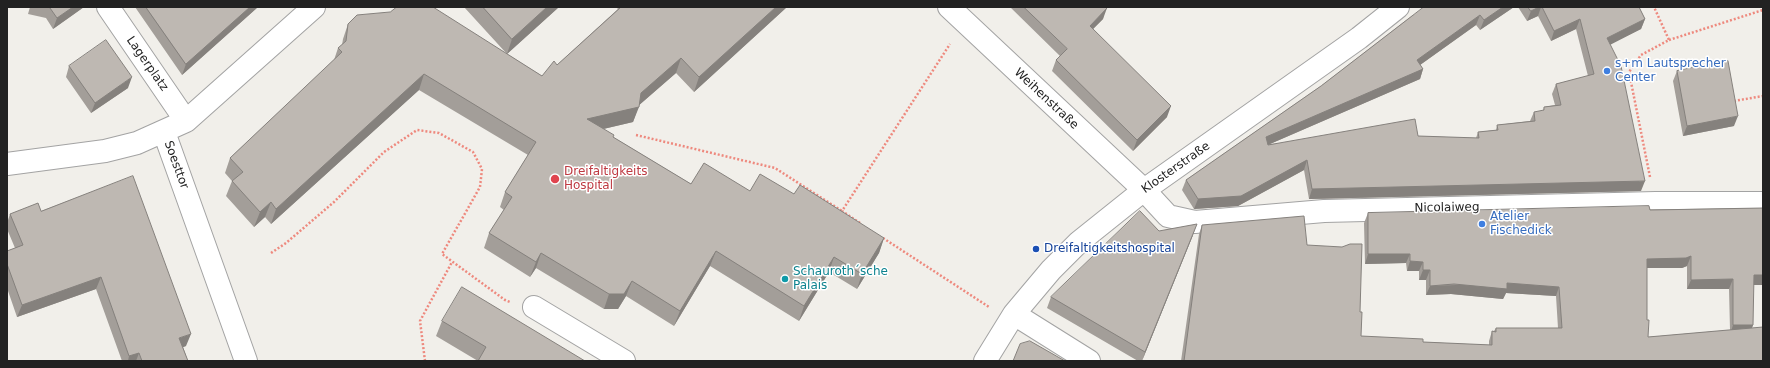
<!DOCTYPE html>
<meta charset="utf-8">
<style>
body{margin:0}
#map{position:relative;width:1770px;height:368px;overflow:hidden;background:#f1efea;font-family:"DejaVu Sans",sans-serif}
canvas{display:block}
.frame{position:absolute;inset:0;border:8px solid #222;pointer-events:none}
</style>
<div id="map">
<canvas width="1770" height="368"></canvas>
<div class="frame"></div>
</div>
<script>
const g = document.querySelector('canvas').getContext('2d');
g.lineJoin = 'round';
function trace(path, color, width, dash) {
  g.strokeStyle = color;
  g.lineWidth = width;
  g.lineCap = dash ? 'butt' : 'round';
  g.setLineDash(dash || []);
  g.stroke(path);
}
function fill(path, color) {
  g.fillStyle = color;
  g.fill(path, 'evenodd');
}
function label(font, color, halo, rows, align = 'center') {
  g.font = font + ' "DejaVu Sans",sans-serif';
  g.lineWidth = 3;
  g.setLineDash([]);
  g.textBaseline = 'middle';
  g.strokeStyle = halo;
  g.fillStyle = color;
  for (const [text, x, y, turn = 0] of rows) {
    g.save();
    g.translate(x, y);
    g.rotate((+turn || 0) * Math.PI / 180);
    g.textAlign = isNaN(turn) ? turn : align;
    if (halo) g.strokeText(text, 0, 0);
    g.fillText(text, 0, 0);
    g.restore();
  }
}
const minor = new Path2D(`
 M 108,7 L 186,121
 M 949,7 L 1144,190 L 1168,216 L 1195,222 L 1324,211 L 1656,203 L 1763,203
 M 164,132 L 246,361
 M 7,164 L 105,151 L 137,143 L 186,121 L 314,7
 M 534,307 L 624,361
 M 1014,314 L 1089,361
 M 985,361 L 1014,314 L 1051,270 L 1079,242 L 1144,190 L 1359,38 L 1398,7`);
trace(minor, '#a3a3a3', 24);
trace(new Path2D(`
 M 1669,40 L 1763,10
 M 1734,101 L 1763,96
 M 636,135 L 775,168 L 842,211
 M 1650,177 L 1629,72 L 1641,55 L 1669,40 L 1654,7
 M 860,223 L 842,211 L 950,44
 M 883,238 L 989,307
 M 271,253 L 286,243 L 334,202 L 384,152 L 417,130 L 439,133 L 473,152 L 482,169 L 480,187 L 442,254 L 505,300 L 510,302
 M 425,361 L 420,321 L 452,262`), '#ee897e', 2.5, [2, 2]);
trace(minor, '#fff', 22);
fill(new Path2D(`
 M 30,7 L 84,7 L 53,29 L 46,18 L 28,14 Z
 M 135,7 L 258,7 L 182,75 Z
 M 464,7 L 559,7 L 507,54 L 542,76 L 557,65 L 618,9 L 616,7 L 787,7 L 694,92 L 676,73 L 639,105 L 633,122 L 603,129 L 613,137 L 691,184 L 750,191 L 794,194 L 884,238 L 879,253 L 857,289 L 829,272 L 799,321 L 710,266 L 674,326 L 626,296 L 618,309 L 604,309 L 536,268 L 530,277 L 484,248 L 489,233 L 504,210 L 500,207 L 505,192 L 528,155 L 419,90 L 271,224 L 265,217 L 254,227 L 226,196 L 232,181 L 225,173 L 230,158 L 334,60 L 338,48 L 342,45 L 343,39 L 348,24 L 507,54 Z
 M 1010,7 L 1105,7 L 1103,19 L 1093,29 L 1167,117 L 1133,151 L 1052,71 L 1056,60 L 1060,56 Z
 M 1514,7 L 1480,30 L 1476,25 L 1420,65 L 1423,69 L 1420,79 L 1270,144 L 1418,136 L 1476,138 L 1478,132 L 1496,130 L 1497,125 L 1530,121 L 1534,112 L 1543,111 L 1544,107 L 1555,105 L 1552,94 L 1556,84 L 1588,76 L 1576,29 L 1551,41 L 1538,16 L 1527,21 L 1518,7 L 1639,7 L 1645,19 L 1641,29 L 1610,44 L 1641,191 L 1309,199 L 1304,170 L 1238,206 L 1194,209 L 1182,190 L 1186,180 L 1321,86 L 1413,15 Z
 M 69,66 L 128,88 L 91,113 L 66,77 Z
 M 1677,71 L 1734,126 L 1683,136 L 1673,81 Z
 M 1763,208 L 1763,285 L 1753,285 L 1753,325 L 1752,328 L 1763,361 L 1181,361 L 1199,234 L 1202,225 L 1307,245 L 1360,312 L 1361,336 L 1423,342 L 1489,345 L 1489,341 L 1492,331 L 1494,331 L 1496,328 L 1558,328 L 1556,296 L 1506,293 L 1503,299 L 1451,294 L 1426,295 L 1426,280 L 1419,280 L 1419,271 L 1407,271 L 1406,263 L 1365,264 L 1364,223 L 1368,213 ZM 1687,266 L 1687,289 L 1729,289 L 1730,330 L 1648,337 L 1647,320 L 1647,268 L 1682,268 Z
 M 41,211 L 186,346 L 183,347 L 188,361 L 122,361 L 96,289 L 17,317 L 7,288 L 7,251 L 15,248 L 7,229 L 7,223 L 10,214 Z
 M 1193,235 L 1142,361 L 1138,361 L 1047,308 L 1051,297 Z
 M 442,321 L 585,361 L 478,361 L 436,336 Z`), '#a39e99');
fill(new Path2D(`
 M 73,7 L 84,7 L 53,29 L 57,18 Z
 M 250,7 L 258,7 L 182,75 L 186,64 Z
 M 547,7 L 559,7 L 507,54 L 512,39 Z
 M 776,7 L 787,7 L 694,92 L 699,77 Z
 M 1503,7 L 1514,7 L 1480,30 L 1484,20 Z
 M 1539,7 L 1541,7 L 1538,16 L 1527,21 L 1531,11 Z
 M 1107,8 L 1103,19 L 1086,36 L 1090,26 Z
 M 1480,15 L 1476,25 L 1413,70 L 1417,60 Z
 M 1580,19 L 1576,29 L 1551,41 L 1554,31 Z
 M 1645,19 L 1641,29 L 1604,48 L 1607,38 Z
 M 681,58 L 676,73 L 637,107 L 639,107 L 633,122 L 582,134 L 587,119 L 641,93 Z
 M 1423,69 L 1420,79 L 1263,147 L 1266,137 Z
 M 424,74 L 419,90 L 271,224 L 276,209 Z
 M 132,77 L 128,88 L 91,113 L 95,103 Z
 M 1171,106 L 1167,117 L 1133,151 L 1137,140 Z
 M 1738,116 L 1734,126 L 1683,136 L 1687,126 Z
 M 1307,160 L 1304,170 L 1238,206 L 1194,209 L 1198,199 Z
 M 1645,181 L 1641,191 L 1309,199 L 1312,189 Z
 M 271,202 L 265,217 L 254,227 L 260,212 Z
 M 1197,224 L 1193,235 L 1142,361 L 1145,352 Z
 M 884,238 L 879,253 L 857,289 L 862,274 Z
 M 716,251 L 710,266 L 674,326 L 680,311 Z
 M 541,253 L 536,268 L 530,277 L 536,262 Z
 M 1368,254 L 1410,254 L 1406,263 L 1365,264 Z
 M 1691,256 L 1687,266 L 1682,268 L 1644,268 L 1647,259 Z
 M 834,257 L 829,272 L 799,321 L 804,306 Z
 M 1410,261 L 1423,262 L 1419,271 L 1407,271 Z
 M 1423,270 L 1430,270 L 1426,280 L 1419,280 Z
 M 1754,275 L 1763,275 L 1763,285 L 1750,285 Z
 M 101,277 L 96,289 L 17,317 L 22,305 Z
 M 1733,279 L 1729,289 L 1687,289 L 1691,280 Z
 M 632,281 L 626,296 L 618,309 L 604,309 L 609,294 Z
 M 1507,283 L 1559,287 L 1556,296 L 1506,293 L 1503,299 L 1451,294 L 1426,295 L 1430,286 Z
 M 1733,325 L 1753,325 L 1749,335 L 1730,335 Z
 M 191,334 L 186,346 L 175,350 L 179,338 Z
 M 139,353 L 136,361 L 128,361 L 129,356 Z`), '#85817d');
const building = new Path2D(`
 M 46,7 L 73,7 L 57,18 L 50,8 Z
 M 146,7 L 250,7 L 186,64 Z
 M 397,7 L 433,7 L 542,76 L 554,61 L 557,65 L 621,7 L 776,7 L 699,77 L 681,58 L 641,93 L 639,107 L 587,119 L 614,135 L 613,137 L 691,184 L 704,163 L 750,191 L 760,174 L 794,194 L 800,185 L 884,238 L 862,274 L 834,257 L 804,306 L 716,251 L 680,311 L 632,281 L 624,294 L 609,294 L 541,253 L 536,262 L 489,233 L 512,197 L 505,192 L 536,142 L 424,74 L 276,209 L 271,202 L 260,212 L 232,181 L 243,172 L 230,158 L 342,52 L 338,48 L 346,41 L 348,24 L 357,15 L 390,12 Z
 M 483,7 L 547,7 L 512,39 Z
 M 1024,7 L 1105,7 L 1107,8 L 1090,26 L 1171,106 L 1137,140 L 1056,60 L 1067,49 Z
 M 1424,7 L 1503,7 L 1484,20 L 1480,15 L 1417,60 L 1423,69 L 1266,137 L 1268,145 L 1415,119 L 1418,136 L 1479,138 L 1478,132 L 1498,130 L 1497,125 L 1535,121 L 1534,112 L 1544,110 L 1544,107 L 1561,105 L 1556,84 L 1594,74 L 1580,19 L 1554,31 L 1542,7 L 1639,7 L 1645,19 L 1607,38 L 1621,66 L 1645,181 L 1312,189 L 1307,160 L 1241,196 L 1198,199 L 1186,180 L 1321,86 Z
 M 1528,7 L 1539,7 L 1531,11 Z
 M 106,40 L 132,77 L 95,103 L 69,66 Z
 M 1728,61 L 1738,116 L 1687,126 L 1677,71 Z
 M 133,176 L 191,334 L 179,338 L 188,361 L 142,361 L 139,353 L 129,356 L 101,277 L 22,305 L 7,264 L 7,251 L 23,245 L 10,214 L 38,203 L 41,211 Z
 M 1649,206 L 1650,210 L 1763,208 L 1763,275 L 1754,275 L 1753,325 L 1733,325 L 1733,279 L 1691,280 L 1691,256 L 1686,258 L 1647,259 L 1647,320 L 1649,320 L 1648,337 L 1763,327 L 1763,361 L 1184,361 L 1202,225 L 1304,216 L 1307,245 L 1342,247 L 1350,244 L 1362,244 L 1360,312 L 1362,312 L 1361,336 L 1423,339 L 1423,342 L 1492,345 L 1492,331 L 1496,332 L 1496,328 L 1562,328 L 1559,287 L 1507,283 L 1507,289 L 1454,284 L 1430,286 L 1430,270 L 1423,270 L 1423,262 L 1410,261 L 1410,254 L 1368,254 L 1368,213 Z
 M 1140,211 L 1159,231 L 1197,224 L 1145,352 L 1051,297 Z
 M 462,287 L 585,361 L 478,361 L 486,347 L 442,321 Z
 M 1030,341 L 1065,361 L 1013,361 L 1020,344 Z`);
fill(building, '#beb8b2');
trace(building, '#85817d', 1);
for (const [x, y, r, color] of [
 [1607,71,4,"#3f7fe0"],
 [555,179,5,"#e0444e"],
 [1482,224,4,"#3f7fe0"],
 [1036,249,4,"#1a4fb4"],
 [785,279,4,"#0f9aa8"]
]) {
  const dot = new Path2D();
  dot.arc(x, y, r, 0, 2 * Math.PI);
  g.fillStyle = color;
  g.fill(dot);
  trace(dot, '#fff', 1.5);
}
label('12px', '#222', '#fff', [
 ["Lagerplatz",147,64,55],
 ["Weihenstraße",1046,99,43],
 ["Soesttor",176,165,70],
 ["Klosterstraße",1176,168,-35],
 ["Nicolaiweg",1447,208,-1]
]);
label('12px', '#366cbe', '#fff', [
 ["s+m Lautsprecher",1615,64],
 ["Center",1615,78],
 ["Atelier",1490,217],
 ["Fischedick",1490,231]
], 'left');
label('12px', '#be3a42', '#fff', [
 ["Dreifaltigkeits",564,172],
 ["Hospital",564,186]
], 'left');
label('12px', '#164399', '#fff', [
 ["Dreifaltigkeitshospital",1044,249]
], 'left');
label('12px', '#0d838f', '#fff', [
 ["Schauroth´sche",793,272],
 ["Palais",793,286]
], 'left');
</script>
